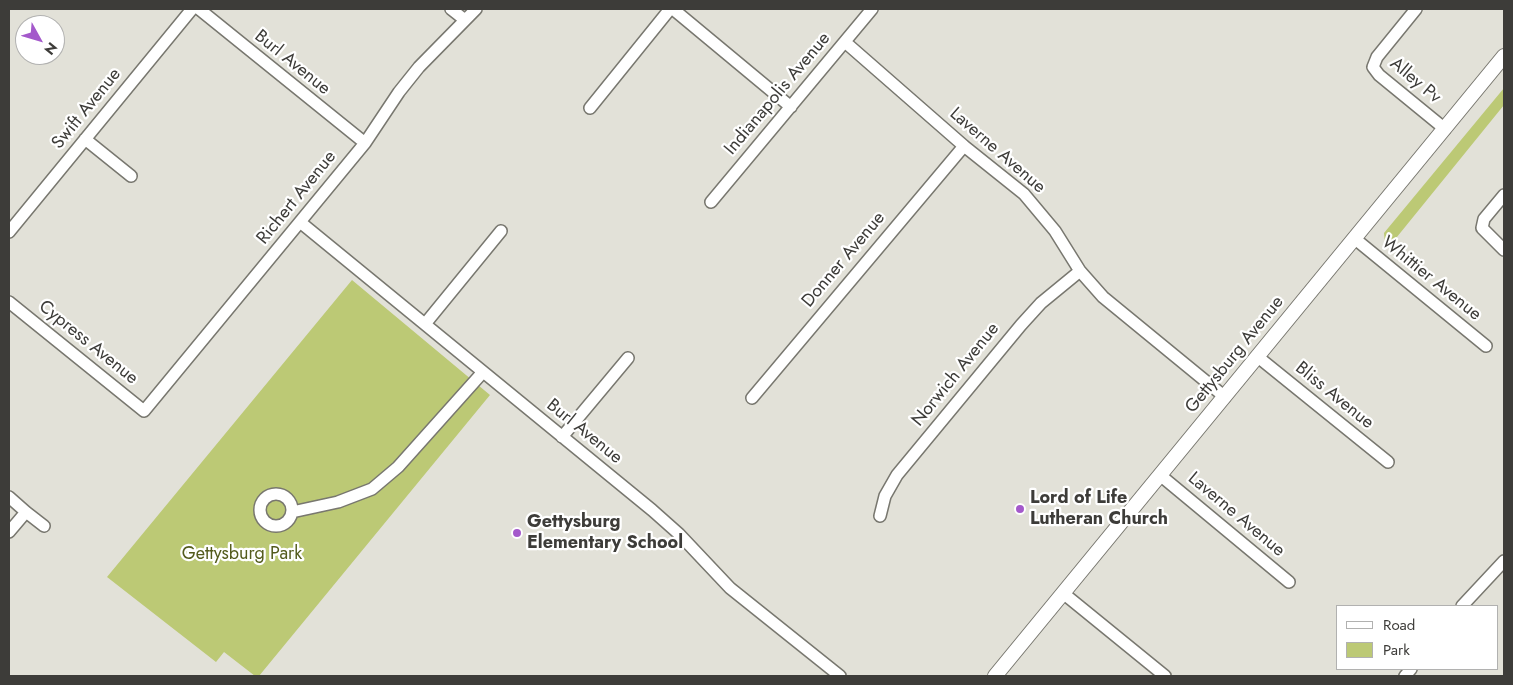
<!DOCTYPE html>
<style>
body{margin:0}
#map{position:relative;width:1513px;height:685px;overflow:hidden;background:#e2e1d8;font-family:Jost,sans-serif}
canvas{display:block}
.frame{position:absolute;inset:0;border:10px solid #3d3c39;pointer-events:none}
.legend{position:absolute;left:1336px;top:605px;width:162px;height:65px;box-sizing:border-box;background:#fff;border:1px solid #b1b1b0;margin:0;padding:6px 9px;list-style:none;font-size:15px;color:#3d3c39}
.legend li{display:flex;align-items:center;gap:10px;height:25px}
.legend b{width:25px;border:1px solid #b1b1b0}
.north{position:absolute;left:15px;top:15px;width:50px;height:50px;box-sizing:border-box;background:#fff;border:1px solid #b1b1b0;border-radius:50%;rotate:129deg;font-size:14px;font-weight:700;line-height:20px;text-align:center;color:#3d3c39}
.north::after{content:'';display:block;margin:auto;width:18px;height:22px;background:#a459cb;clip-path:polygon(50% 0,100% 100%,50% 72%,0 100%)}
</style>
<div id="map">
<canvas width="1513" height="685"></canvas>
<div class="frame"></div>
<ul class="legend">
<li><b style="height:6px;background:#fff"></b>Road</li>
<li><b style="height:14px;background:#bcc975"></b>Park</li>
</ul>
<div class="north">N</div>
</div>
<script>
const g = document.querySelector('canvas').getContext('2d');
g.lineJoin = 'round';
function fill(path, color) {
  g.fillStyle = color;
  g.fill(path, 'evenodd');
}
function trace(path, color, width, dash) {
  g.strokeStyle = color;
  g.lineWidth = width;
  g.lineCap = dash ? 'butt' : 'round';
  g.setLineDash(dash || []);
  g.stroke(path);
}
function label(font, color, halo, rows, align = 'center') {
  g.font = font + ' Jost,sans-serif';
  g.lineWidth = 4.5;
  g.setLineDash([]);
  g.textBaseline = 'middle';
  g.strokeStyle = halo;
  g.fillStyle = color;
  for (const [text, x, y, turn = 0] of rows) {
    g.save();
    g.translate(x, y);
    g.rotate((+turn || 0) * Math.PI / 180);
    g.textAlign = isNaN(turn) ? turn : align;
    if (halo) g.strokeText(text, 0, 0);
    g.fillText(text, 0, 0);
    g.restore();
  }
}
fill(new Path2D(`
 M 1504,88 L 1504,105 L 1388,248 L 1385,244 L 1384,233 Z
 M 352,280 L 490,395 L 259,676 L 255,676 L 224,652 L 216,662 L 107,577 Z`), '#bcc975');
const minor = new Path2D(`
 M 199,9 L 365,143
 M 451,9 L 465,20
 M 673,9 L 791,107
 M 1416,9 L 1377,57 L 1373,67 L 1379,75 L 1445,129
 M 845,42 L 964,146 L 1024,194 L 1055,231 L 1080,271 L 1103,297 L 1225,397
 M 590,108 L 670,9
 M 85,139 L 131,176
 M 1504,195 L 1484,219 L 1482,228 L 1504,250
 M 711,202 L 872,9
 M 300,222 L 652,510 L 679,534 L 730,588 L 840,676
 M 9,232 L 192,9
 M 1354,238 L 1486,346
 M 9,302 L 144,411 L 365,143 L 399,92 L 419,67 L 476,9
 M 425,324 L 501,231
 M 1258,357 L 1388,462
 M 752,398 L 964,146
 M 562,437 L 628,358
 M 1160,475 L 1289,582
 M260 510a16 16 0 1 1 32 0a16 16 0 1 1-32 0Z
 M 9,497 L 26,512 L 9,532
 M 26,512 L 44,526
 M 292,512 L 338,502 L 372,489 L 398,467 L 483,372
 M 880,516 L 885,496 L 897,475 L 1021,325 L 1041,303 L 1080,271
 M 1063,593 L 1165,676
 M 1462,606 L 1504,561
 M 1405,676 L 1411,669`);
const tertiary = new Path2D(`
 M 995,676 L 1504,56`);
trace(minor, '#78776f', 14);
trace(tertiary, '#78776f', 16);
trace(minor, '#fff', 11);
trace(tertiary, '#fff', 14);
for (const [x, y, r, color] of [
 [1020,509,5,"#a459cb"],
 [517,533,5,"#a459cb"]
]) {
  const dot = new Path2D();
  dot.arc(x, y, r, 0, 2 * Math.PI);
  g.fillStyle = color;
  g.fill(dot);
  trace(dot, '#fff', 2);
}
label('18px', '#3d3c39', '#fff', [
 ["Burl Avenue",292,63,39],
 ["Alley Pv",1415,81,40],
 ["Indianapolis Avenue",778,94,-50],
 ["Swift Avenue",87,109,-51],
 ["Laverne Avenue",997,151,41],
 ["Richert Avenue",297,198,-51],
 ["Donner Avenue",844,260,-50],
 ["Whittier Avenue",1431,279,39],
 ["Cypress Avenue",88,343,39],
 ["Gettysburg Avenue",1235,355,-51],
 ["Norwich Avenue",956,375,-51],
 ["Bliss Avenue",1334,396,39],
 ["Burl Avenue",584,432,39],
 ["Laverne Avenue",1236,515,40]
]);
label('bold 18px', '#3d3c39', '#fff', [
 ["Lord of Life",1030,499],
 ["Lutheran Church",1030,520],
 ["Gettysburg",527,523],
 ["Elementary School",527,544]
], 'left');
label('18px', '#535b1c', '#fff', [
 ["Gettysburg Park",242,555]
]);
</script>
